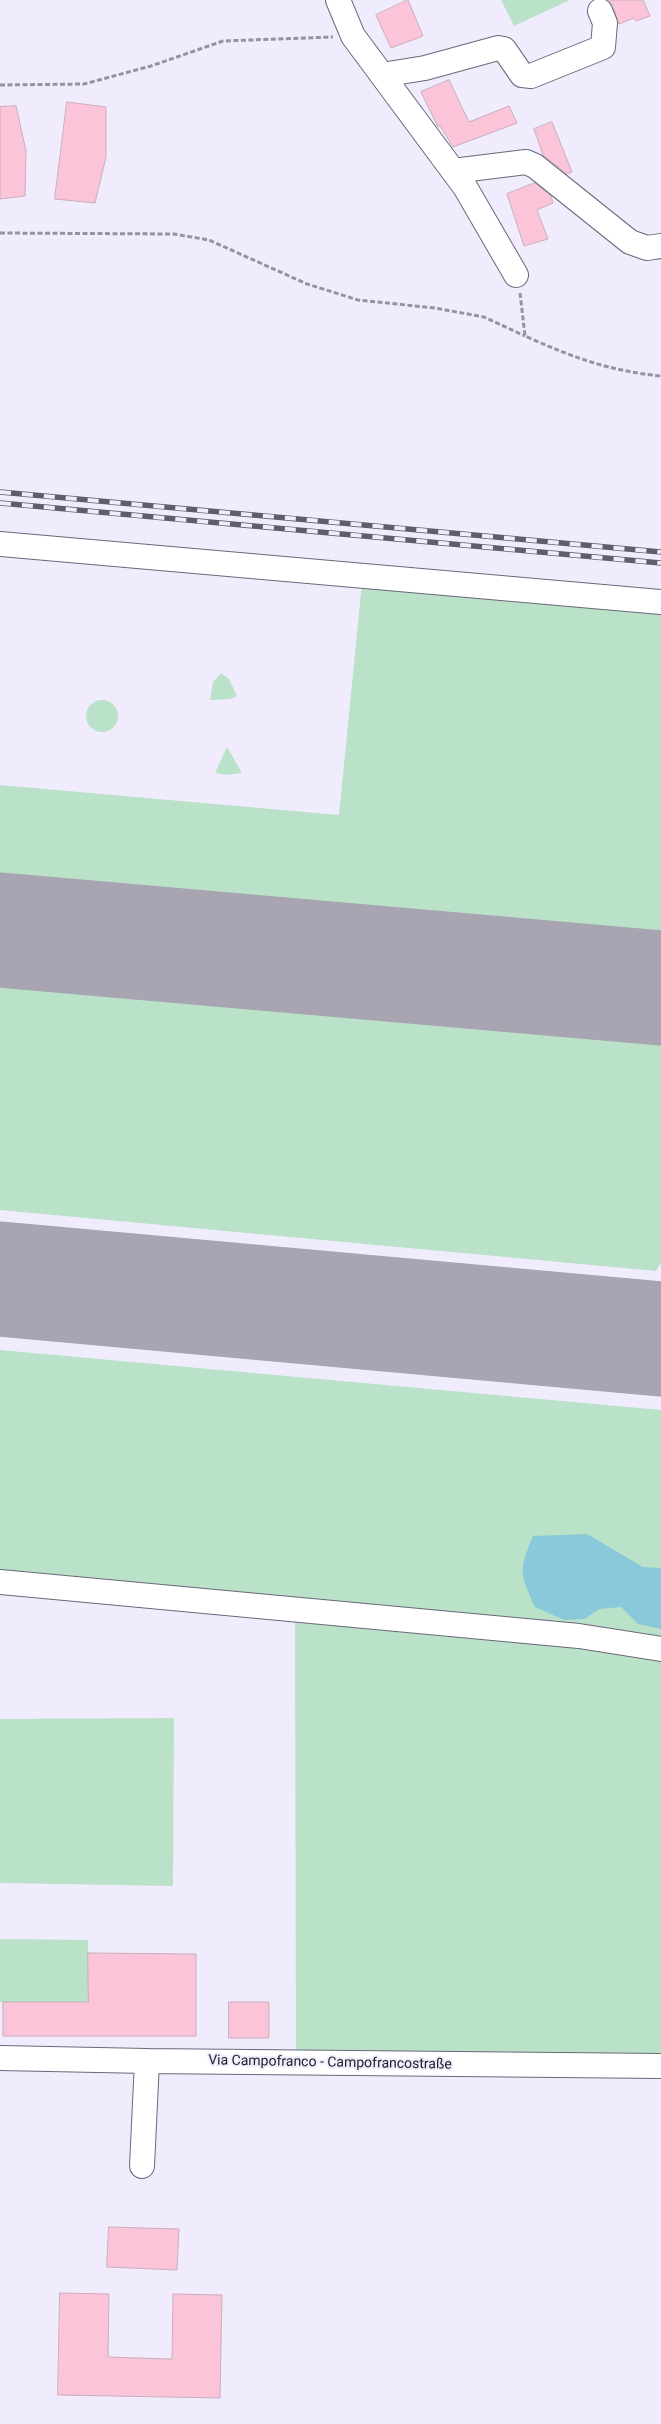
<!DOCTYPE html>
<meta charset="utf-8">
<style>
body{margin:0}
canvas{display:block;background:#f0ecfd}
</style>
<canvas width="661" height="2424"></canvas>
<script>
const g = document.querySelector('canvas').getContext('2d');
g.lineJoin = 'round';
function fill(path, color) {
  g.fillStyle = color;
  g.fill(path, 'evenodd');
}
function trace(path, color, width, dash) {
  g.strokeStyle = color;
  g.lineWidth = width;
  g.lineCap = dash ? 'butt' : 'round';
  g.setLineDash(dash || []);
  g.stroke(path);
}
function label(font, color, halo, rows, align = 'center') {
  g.font = font + ' Roboto,sans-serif';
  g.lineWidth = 4;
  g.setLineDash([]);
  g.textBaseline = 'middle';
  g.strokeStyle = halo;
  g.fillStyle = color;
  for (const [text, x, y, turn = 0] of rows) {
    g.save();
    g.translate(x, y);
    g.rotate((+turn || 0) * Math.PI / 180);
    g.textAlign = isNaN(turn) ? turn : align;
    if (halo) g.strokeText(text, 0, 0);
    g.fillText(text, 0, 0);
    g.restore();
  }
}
fill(new Path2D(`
 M 501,0 L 570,0 L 514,26 Z
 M 362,583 L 661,599 L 661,1262 L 656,1271 L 0,1210 L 0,785 L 339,815 Z
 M 221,673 L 229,679 L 237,696 L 230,699 L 210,700 L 213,682 Z
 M86 716a16 16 0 1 1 32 0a16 16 0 1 1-32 0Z
 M 227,747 L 242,773 L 227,775 L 215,773 Z
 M 0,1350 L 661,1410 L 661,2058 L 296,2051 L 295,1620 L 0,1593 Z
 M 174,1718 L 173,1886 L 0,1883 L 0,1719 Z
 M 0,1939 L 88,1940 L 88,2002 L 0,2002 Z`), '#bae2c9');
fill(new Path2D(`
 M 587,1534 L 643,1567 L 661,1568 L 661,1629 L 638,1624 L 621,1607 L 600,1609 L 584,1619 L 564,1620 L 535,1607 C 519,1573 519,1570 533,1536 Z`), '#8ac9d9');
trace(new Path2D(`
 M 0,930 L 661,988
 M 0,1279 L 661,1339`), '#a8a4b2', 115);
const building = new Path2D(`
 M 408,0 L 423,36 L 391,48 L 376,15 Z
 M 608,0 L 643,0 L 650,16 L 636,21 L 634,18 L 619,24 L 613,6 Z
 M 449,80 L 469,122 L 509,106 L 517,123 L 453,147 L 440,126 L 438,127 L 421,92 Z
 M 67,102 L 106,107 L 106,157 L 95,203 L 55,199 Z
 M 16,106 L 26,151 L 25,196 L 0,199 L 0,107 Z
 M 552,122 L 572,172 L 567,174 L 543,155 L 534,129 Z
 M 535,183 L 551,196 L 553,203 L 537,210 L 548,239 L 524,246 L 507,194 Z
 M 88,1953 L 196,1954 L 196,2036 L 3,2036 L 3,2002 L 88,2002 Z
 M 229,2002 L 269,2002 L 269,2038 L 229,2038 Z
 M 109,2227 L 179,2229 L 177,2270 L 107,2267 Z
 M 60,2293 L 109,2294 L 108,2357 L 172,2359 L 173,2294 L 222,2295 L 220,2398 L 58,2395 Z`);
fill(building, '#fbc4d9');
trace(building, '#c7b0b9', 1);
const minor = new Path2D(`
 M 338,0 L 353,36 L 465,187 L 516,275
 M 382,75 L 425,68 L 498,48 L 504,49 L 522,75 L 531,76 L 603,47 L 605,23 L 600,11
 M 453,171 L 526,162 L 535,166 L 630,242 L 647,248 L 661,246
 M 0,544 L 661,602
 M 0,1582 L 579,1636 L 661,1649
 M 0,2058 L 147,2061 L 661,2066
 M 142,2166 L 147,2061`);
trace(minor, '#6b677a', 26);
trace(new Path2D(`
 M 0,85 L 84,84 L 151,66 L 223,41 L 333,37
 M 0,233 L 174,234 L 209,240 L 307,284 L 358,300 L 435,308 L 484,317 L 525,336
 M 520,293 L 525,336 C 572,357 609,371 661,376`), '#9693a0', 3, [5, 2.5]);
trace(minor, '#fff', 24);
const rail = new Path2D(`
 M 0,492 L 661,552
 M 0,503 L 661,563`);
trace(rail, '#605d68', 5.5);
trace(rail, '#f0ecfd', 4, [11]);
label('14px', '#1e1c24', '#f0ecfd', [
 ["Via Campofranco - Campofrancostraße",330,2063,1]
]);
</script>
